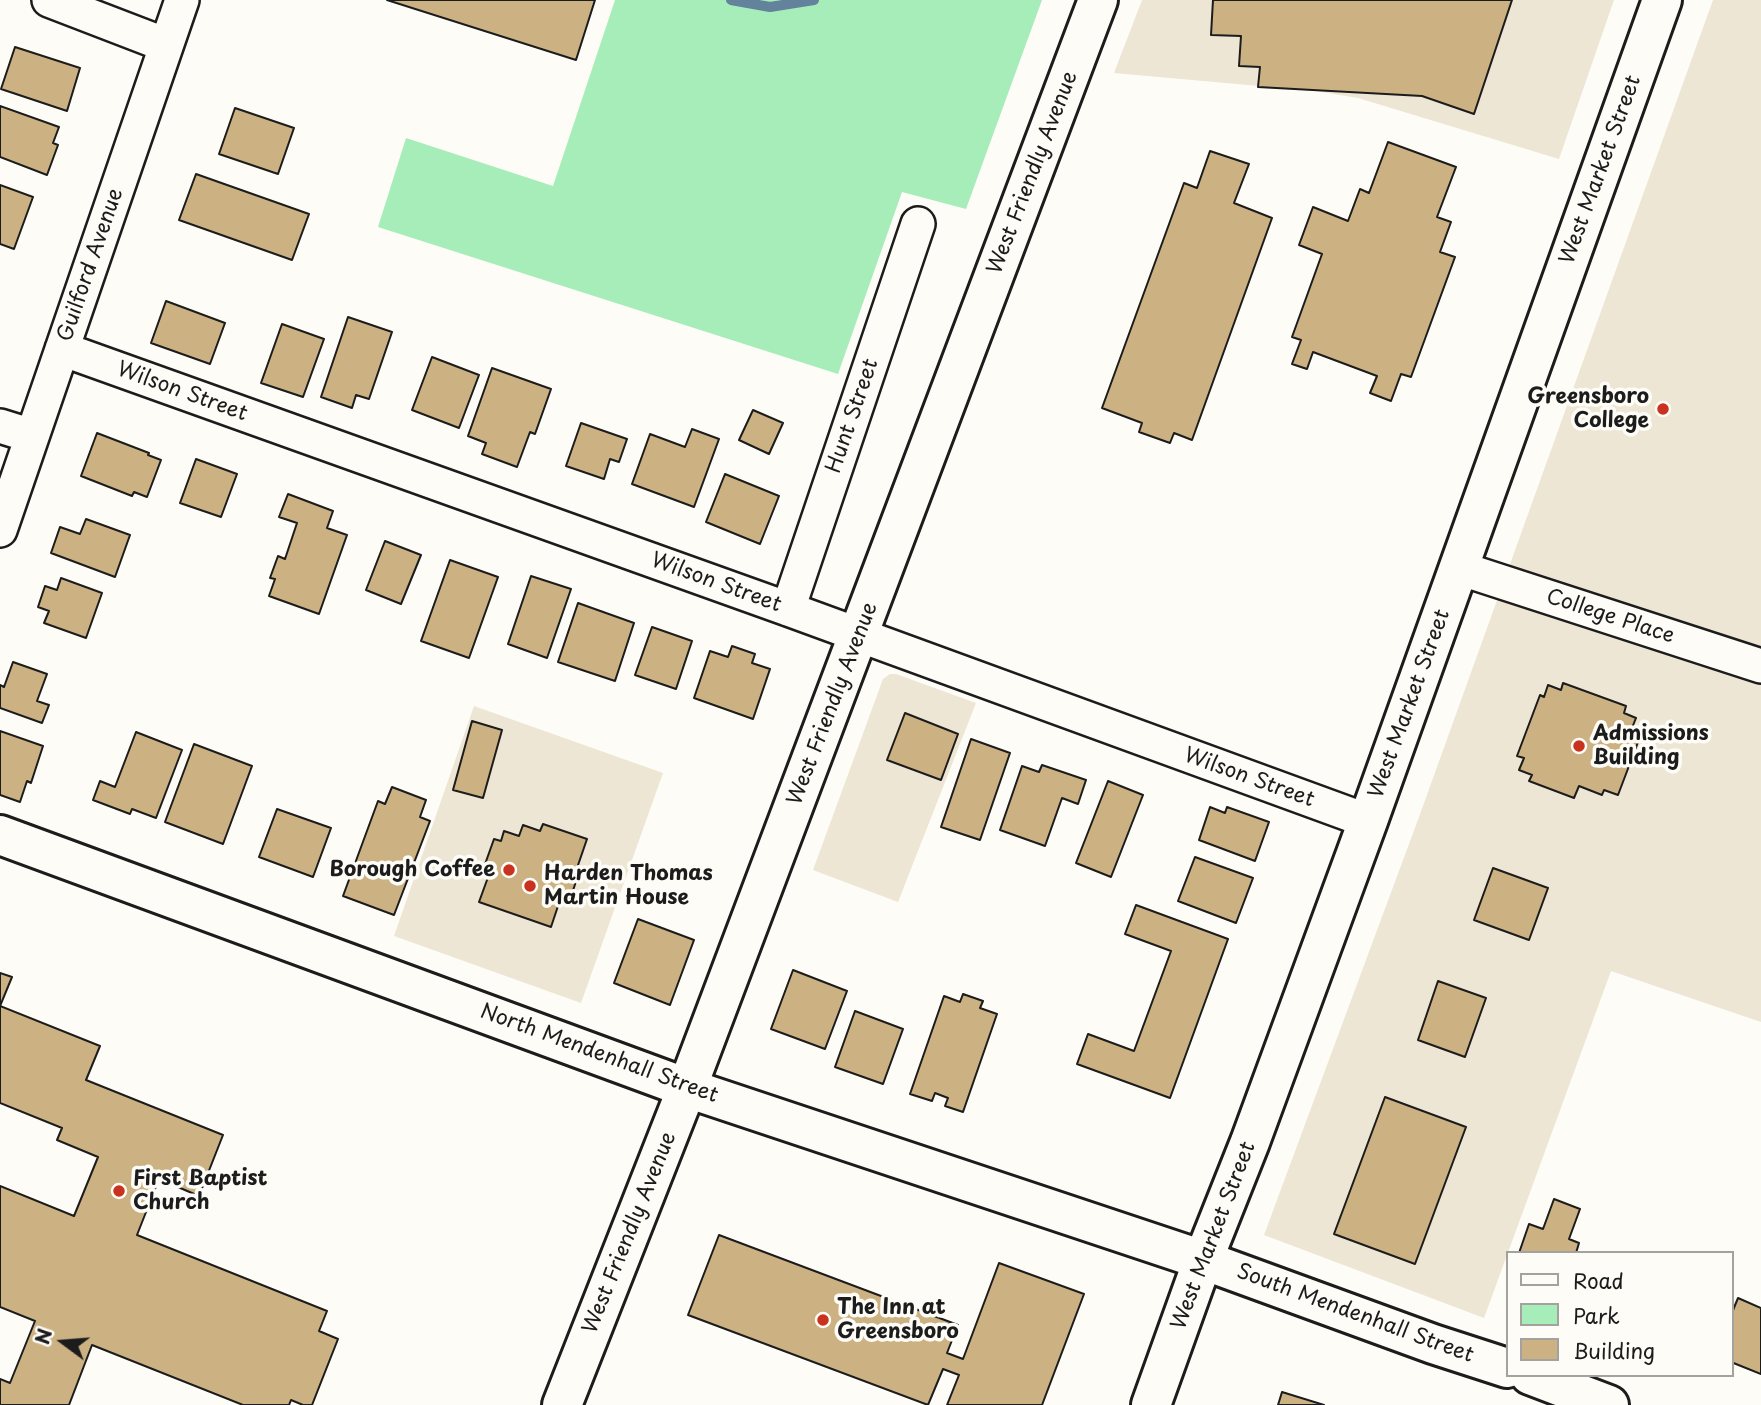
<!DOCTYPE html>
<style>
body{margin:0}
#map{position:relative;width:1761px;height:1405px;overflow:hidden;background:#fdfcf7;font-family:"Playpen Sans",sans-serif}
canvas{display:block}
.legend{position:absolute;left:1506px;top:1251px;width:228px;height:126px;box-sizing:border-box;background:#fdfcf7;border:2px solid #a3a29f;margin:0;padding:9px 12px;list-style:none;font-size:21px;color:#1c1c1c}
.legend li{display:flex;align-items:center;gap:14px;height:35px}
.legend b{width:35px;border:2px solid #a3a29f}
.north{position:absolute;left:28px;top:1307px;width:70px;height:70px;-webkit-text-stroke:5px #fdfcf7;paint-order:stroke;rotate:286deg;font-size:19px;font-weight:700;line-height:28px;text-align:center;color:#1c1c1c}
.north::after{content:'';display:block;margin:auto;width:24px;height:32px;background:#1c1c1c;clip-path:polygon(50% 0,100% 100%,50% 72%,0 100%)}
</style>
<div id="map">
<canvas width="1761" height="1405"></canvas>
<ul class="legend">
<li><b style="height:9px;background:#fdfcf7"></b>Road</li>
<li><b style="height:19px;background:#a7edb9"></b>Park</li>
<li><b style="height:19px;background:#ccb283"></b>Building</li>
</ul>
<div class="north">N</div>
</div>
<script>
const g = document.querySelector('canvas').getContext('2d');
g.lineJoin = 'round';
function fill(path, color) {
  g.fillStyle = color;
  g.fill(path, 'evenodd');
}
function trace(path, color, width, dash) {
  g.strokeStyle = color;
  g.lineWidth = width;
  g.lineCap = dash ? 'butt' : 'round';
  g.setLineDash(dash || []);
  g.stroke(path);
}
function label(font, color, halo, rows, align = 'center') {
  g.font = font + ' "Playpen Sans",sans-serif';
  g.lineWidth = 7;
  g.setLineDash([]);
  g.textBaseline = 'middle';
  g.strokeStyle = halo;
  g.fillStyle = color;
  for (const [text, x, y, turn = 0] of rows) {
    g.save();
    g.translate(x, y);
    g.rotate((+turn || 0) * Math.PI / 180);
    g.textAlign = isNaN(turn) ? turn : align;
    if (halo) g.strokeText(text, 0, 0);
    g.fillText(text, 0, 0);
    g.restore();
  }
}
fill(new Path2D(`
 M 1142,0 L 1614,0 L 1559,159 L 1358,98 L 1315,91 L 1114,73 Z
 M 1713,0 L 1761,0 L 1761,1022 L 1611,971 L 1484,1318 L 1264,1235 L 1419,817 Z
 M 890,674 L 896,674 L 976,703 L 898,902 L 813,870 L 883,679 Z
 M 474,706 L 663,773 L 581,1003 L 394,936 Z`), '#eee6d4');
fill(new Path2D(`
 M 615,0 L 1042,0 L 966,209 L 902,192 L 838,374 L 378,227 L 406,138 L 553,186 Z`), '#a7edb9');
trace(new Path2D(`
 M 731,0 L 770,7 L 814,0`), '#62839b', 10);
const building = new Path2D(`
 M 387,0 L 595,0 L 576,60 Z
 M 1213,0 L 1512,0 L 1474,114 L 1422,96 L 1258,87 L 1260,67 L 1239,66 L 1241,36 L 1211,35 Z
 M 15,47 L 80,68 L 67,111 L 1,89 Z
 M 0,106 L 59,127 L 53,143 L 58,145 L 47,175 L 0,157 Z
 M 235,108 L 294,128 L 278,174 L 219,154 Z
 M 1388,142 L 1456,167 L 1437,217 L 1451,222 L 1440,252 L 1455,257 L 1411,377 L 1401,374 L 1391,401 L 1370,393 L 1377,376 L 1313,352 L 1307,369 L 1292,364 L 1301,340 L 1292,337 L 1322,254 L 1299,245 L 1313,207 L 1348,221 L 1360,189 L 1369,193 Z
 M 1210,151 L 1249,164 L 1234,203 L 1272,218 L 1192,440 L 1174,433 L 1170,443 L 1139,432 L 1142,423 L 1102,408 L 1184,183 L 1197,188 Z
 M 196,174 L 309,214 L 292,260 L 179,220 Z
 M 0,185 L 33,197 L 14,249 L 0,244 Z
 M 166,301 L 225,323 L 210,364 L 151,343 Z
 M 348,317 L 392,332 L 369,399 L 356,395 L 352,408 L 321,397 Z
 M 282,324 L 324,339 L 303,397 L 261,383 Z
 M 432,357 L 479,375 L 459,428 L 412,410 Z
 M 492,368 L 551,389 L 535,434 L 530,432 L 517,467 L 482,454 L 486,443 L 468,436 Z
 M 753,410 L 783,423 L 769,454 L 739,440 Z
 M 581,423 L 627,439 L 619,462 L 610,459 L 604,479 L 566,466 Z
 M 692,429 L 719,439 L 694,507 L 632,484 L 650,434 L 685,447 Z
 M 97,433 L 149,453 L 148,455 L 161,460 L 147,497 L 134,492 L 132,496 L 81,476 Z
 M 196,459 L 237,474 L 221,517 L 180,503 Z
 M 725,474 L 779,496 L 760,544 L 706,522 Z
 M 288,494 L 333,511 L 327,528 L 347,535 L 319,614 L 269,596 L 275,579 L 270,578 L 278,556 L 285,559 L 297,523 L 279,517 Z
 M 86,519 L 130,535 L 115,577 L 51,553 L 60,527 L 80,534 Z
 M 385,541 L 421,555 L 401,604 L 366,590 Z
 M 450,560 L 498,577 L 469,658 L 421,641 Z
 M 531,576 L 571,589 L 547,658 L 508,644 Z
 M 61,578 L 102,593 L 86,638 L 44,623 L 49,611 L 38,607 L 45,586 L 57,590 Z
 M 578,603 L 634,623 L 615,681 L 558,662 Z
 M 652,627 L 692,641 L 676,689 L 635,675 Z
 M 732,646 L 755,654 L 752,663 L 770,669 L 753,719 L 694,698 L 710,651 L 728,657 Z
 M 13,662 L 47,674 L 37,701 L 49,705 L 42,723 L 0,708 L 0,685 L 4,687 Z
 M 1563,683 L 1626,706 L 1624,713 L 1636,718 L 1630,733 L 1640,737 L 1618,795 L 1604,790 L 1602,795 L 1579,786 L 1574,798 L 1529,781 L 1532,775 L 1519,770 L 1524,758 L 1517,756 L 1540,695 L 1544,697 L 1548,685 L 1561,690 Z
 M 905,713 L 958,734 L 941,780 L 887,760 Z
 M 472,721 L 502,730 L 483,798 L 453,790 Z
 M 0,731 L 43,746 L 31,783 L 27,781 L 20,802 L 0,795 Z
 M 136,732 L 182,750 L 156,818 L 132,809 L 130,814 L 93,800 L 100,781 L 115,787 Z
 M 971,739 L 1010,753 L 980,840 L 941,827 Z
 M 194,744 L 252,766 L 223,844 L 165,822 Z
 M 1042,765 L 1086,780 L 1078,804 L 1062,798 L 1045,846 L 1000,830 L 1022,766 L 1039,772 Z
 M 1108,781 L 1143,795 L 1111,877 L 1076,863 Z
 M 392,787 L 426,800 L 420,817 L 430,821 L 394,915 L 343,896 L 378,801 L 385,804 Z
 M 1210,807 L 1225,813 L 1227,807 L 1269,822 L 1255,861 L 1199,840 Z
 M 277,809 L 331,828 L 313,877 L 259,857 Z
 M 543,824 L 587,839 L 576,871 L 579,872 L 569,903 L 560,900 L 551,927 L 479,902 L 491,869 L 484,867 L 494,839 L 501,841 L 504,831 L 519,836 L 523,825 L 540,831 Z
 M 1195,857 L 1253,878 L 1236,923 L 1178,901 Z
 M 1493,868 L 1548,888 L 1529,940 L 1474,920 Z
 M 1136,905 L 1228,939 L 1170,1098 L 1077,1064 L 1088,1034 L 1134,1051 L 1171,951 L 1125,934 Z
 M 638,919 L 694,940 L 670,1005 L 614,983 Z
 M 793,970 L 847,991 L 825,1049 L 771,1029 Z
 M 0,973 L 12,977 L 0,1006 L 100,1046 L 86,1080 L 223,1135 L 199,1196 L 159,1179 L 137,1235 L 327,1311 L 319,1331 L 338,1339 L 312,1405 L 303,1405 L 291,1400 L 289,1405 L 243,1405 L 92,1345 L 69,1405 L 0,1405 L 0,1379 L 10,1383 L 35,1321 L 0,1307 L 0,1186 L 74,1216 L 98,1157 L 57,1140 L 62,1128 L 0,1103 Z
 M 1438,981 L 1486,998 L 1465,1057 L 1418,1040 Z
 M 963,994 L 983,1001 L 980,1008 L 997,1014 L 963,1112 L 945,1106 L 948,1098 L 935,1093 L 932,1101 L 910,1094 L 944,996 L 960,1002 Z
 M 855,1011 L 903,1029 L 883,1084 L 835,1067 Z
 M 1385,1097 L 1466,1127 L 1415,1264 L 1334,1234 Z
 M 1554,1199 L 1580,1209 L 1569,1239 L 1579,1243 L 1576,1253 L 1519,1253 L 1529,1224 L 1543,1229 Z
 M 719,1235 L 958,1325 L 947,1353 L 963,1359 L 999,1263 L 1084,1294 L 1042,1405 L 947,1405 L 959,1375 L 943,1369 L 928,1405 L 688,1315 Z
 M 1738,1298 L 1761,1308 L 1761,1374 L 1731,1362 L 1731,1315 Z
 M 1282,1392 L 1324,1405 L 1278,1405 Z`);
fill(building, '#ccb283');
trace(building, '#1c1c1c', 2);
const minor = new Path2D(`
 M 49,0 L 166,45
 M 62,349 L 788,609 L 1368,821
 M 0,426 L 32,436
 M 0,530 L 182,0
 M 1459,568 L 1761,666
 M 788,609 L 918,224`);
const tertiary = new Path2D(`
 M 0,835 L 687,1088 L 1203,1260 L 1433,1344 L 1507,1368
 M 1530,1375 L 1609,1405`);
const secondary = new Path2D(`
 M 562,1405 L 687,1088 L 1098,0
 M 1151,1405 L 1203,1260 L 1250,1142 L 1368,821 L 1662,0`);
trace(minor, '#1c1c1c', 38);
trace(tertiary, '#1c1c1c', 44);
trace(secondary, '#1c1c1c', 44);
trace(minor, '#fdfcf7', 33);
trace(tertiary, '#fdfcf7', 38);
trace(secondary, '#fdfcf7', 38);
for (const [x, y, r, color] of [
 [1663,409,7,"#c8321e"],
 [1579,746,7,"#c8321e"],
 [509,870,7,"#c8321e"],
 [530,886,7,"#c8321e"],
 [119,1191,7,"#c8321e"],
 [823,1320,7,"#c8321e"]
]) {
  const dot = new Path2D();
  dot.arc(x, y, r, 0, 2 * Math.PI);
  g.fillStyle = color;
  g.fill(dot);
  trace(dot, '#fdfcf7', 2.5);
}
label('21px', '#1c1c1c', '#fdfcf7', [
 ["West Market Street",1601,170,-70],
 ["West Friendly Avenue",1033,173,-69],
 ["Guilford Avenue",91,265,-71],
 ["Wilson Street",182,392,20],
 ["Hunt Street",853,416,-71],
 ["Wilson Street",716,583,20],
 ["College Place",1610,617,18],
 ["West Friendly Avenue",833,704,-69],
 ["West Market Street",1410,704,-70],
 ["Wilson Street",1249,778,20],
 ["North Mendenhall Street",599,1054,20],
 ["West Friendly Avenue",630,1233,-68],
 ["West Market Street",1214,1236,-69],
 ["South Mendenhall Street",1355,1314,20]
]);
label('bold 21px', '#1c1c1c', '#fdfcf7', [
 ["Greensboro",1649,397,"right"],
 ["College",1649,421,"right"],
 ["Admissions",1593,734],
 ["Building",1593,758],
 ["Borough Coffee",495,870,"right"],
 ["Harden Thomas",544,874],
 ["Martin House",544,898],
 ["First Baptist",133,1179],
 ["Church",133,1203],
 ["The Inn at",837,1308],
 ["Greensboro",837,1332]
], 'left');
</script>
